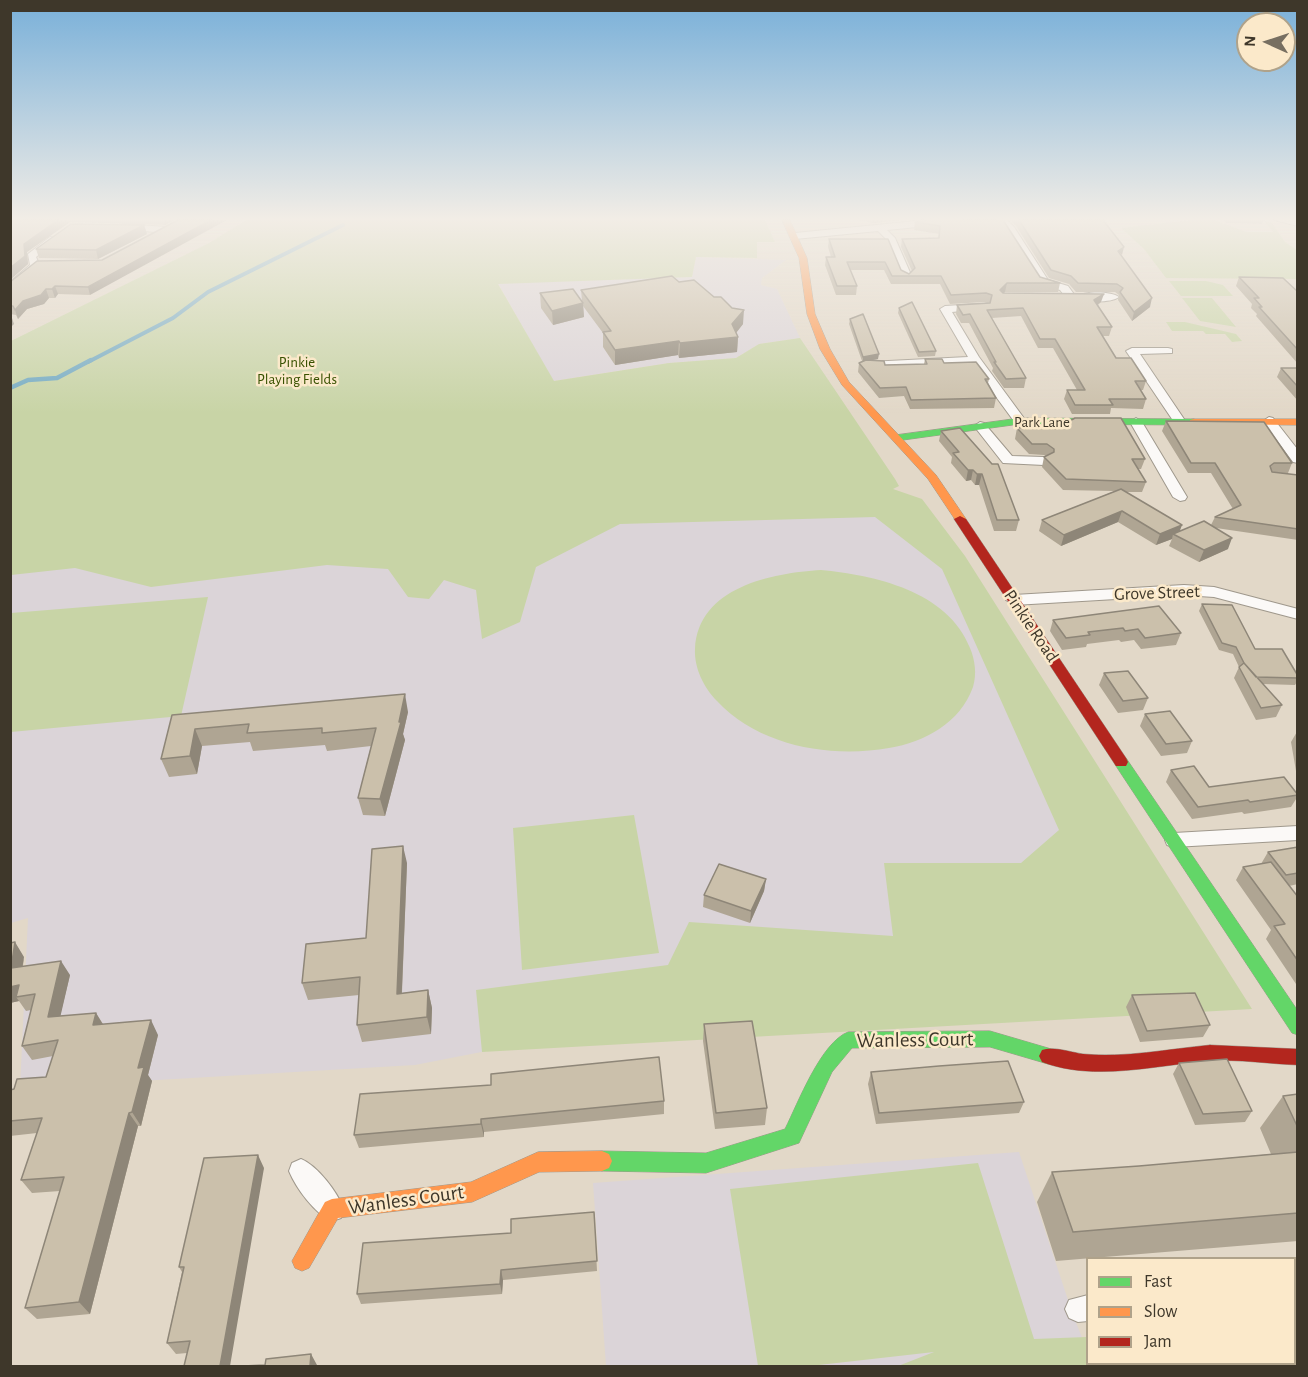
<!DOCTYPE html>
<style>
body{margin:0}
#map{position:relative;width:1308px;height:1377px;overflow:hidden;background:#e2d8c8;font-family:"Alegreya Sans",sans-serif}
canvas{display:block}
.frame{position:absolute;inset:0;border:12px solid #3e372a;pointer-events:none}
.legend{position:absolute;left:1086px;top:1257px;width:210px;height:108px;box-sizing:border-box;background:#fbe9ca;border:2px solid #afa28a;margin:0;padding:8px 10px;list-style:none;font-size:18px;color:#3e372a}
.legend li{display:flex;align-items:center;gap:12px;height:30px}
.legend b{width:30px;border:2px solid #afa28a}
.north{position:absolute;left:1236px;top:12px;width:60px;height:60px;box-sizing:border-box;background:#fbe9ca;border:2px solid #afa28a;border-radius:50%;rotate:273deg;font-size:16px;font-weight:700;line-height:24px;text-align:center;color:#3e372a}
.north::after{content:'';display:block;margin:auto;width:21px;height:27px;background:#776f61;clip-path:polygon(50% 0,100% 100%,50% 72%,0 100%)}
</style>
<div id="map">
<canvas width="1308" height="1377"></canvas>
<div class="frame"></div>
<ul class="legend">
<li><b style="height:8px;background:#63d668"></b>Fast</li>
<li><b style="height:8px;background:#ff974d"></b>Slow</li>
<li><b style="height:8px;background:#b3261e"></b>Jam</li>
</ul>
<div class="north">N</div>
</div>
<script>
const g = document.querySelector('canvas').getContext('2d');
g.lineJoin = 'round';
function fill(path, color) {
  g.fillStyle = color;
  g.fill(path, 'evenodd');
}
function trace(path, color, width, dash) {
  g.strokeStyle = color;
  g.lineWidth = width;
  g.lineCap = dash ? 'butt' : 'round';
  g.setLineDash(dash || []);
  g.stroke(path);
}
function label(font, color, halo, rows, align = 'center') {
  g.font = font + ' "Alegreya Sans",sans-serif';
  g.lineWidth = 5;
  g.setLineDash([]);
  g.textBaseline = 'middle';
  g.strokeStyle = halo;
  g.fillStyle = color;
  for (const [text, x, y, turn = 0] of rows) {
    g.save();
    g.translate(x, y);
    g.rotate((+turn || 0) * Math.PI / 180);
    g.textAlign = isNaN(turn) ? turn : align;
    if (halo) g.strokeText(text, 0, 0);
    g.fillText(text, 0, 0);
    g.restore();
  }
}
fill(new Path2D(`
 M 696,257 L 786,260 L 762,278 L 761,285 L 777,289 L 800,338 L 759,344 L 736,358 L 669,363 L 553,381 L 498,283 L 692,277 Z
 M 917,502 L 1223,998 L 558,1037 L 415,1065 L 20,1088 L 28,918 L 11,923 L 11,546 Z
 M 1019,1152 L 1073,1315 L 1087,1350 L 1088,1364 L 1094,1366 L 606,1366 L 593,1183 Z`), '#dbd4d8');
fill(new Path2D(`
 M 246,220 L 765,220 L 775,242 L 757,242 L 757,258 L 696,257 L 692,277 L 498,284 L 554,381 L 669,363 L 736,358 L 759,344 L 800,338 L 895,479 L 899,486 L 893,489 L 922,499 L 965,556 L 1252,1009 L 482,1052 L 476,990 L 668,965 L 689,922 L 893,936 L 884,863 L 1021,863 L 1059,830 L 942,569 L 875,517 L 620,524 L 536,567 L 520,622 L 482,639 L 476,590 L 444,580 L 429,599 L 408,597 L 388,569 L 327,565 L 151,587 L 75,568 L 11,575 L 11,341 L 209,243 Z
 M 1190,220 L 1214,220 L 1247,232 L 1273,232 L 1263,220 L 1272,223 L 1285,242 L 1297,250 L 1297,279 L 1166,278 L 1144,249 L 1121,228 Z
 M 1169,281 L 1206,281 L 1223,285 L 1233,296 L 1181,296 Z
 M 1182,298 L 1212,298 L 1236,327 L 1200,321 Z
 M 1166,322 L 1185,322 L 1236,334 L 1242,341 L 1232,342 L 1225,334 L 1206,334 L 1203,331 L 1172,331 Z
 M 821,570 C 874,575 948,591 970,648 C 975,660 977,674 973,687 C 960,723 925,742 889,748 C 831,758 760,747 717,701 C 704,688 694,668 695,649 C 698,587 772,573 821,570 Z
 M 208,597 L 181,716 L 11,732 L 11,613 Z
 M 634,815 L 659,953 L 522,970 L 513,828 Z
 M 978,1163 L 1034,1339 L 1087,1337 L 1088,1364 L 1113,1364 L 1114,1366 L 898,1366 L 934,1352 L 810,1366 L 758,1366 L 730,1189 Z`), '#c8d4a6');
trace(new Path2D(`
 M 88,362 L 173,318 L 208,292 L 343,225`), '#74abc3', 4);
trace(new Path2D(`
 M 10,388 L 28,380 L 57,378 L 91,360`), '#74abc3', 4.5);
const street = new Path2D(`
 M 926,220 L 961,220 L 957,223 L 887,230 L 895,238 L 912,277 L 907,280 L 902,277 L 886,239 L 878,231 L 795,239 L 790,236 L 795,233 Z
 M 997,220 L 1007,220 L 1014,227 L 1048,280 L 1068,286 L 1076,297 C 1084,291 1111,291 1119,297 C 1111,303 1084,303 1076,297 L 1071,300 L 1067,299 L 1060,290 L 1040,284 L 1007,231 Z
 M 1274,220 L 1298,220 L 1298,226 Z
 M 123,224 L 167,227 L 172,230 L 167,233 L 120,229 L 120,225 Z
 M 50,237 L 58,239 L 36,257 L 40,266 L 38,268 L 10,291 L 10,282 L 30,265 L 28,254 Z
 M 977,304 L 981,305 L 981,309 L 952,312 L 979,357 L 1026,421 L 1024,424 L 1016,424 L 972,364 L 868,368 L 862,365 L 868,362 L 968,357 L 940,309 L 945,306 Z
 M 1168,348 L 1172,349 L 1172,353 L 1140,354 L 1186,422 L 1180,426 L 1176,425 L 1126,351 L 1132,348 Z
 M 1269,417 L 1273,418 L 1298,450 L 1298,463 L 1293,462 L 1263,421 Z
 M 1136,418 L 1142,422 L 1187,497 L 1185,500 L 1180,501 L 1173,497 L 1130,422 Z
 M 980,422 L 984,423 L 1012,456 L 1044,457 L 1050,461 L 1044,465 L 1003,463 L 974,426 Z
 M 1184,585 L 1214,587 L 1298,609 L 1298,619 L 1214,597 L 1184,595 L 1014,605 L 1006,600 L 1014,595 Z
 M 1298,826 L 1298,840 L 1174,847 L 1167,845 L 1165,840 L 1167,835 L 1174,833 Z
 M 301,1159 C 318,1166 337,1192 344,1209 L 341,1218 L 332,1221 C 315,1214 296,1188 289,1171 L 292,1163 Z
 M 1294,1274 L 1298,1274 L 1298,1300 L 1294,1300 Z
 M 1088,1295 L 1088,1321 L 1078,1322 L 1069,1318 L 1065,1309 L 1069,1300 Z`);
const fast = new Path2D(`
 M 1020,418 L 1194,419 L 1199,422 L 1194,425 L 1020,424 L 896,441 L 891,438 L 896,435 Z
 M 1121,757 L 1126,758 L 1298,1011 L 1298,1035 L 1292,1033 L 1116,766 L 1114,762 L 1116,758 Z
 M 990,1031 L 1048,1048 L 1054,1050 L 1057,1056 L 1054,1062 L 1048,1064 L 990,1047 L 852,1048 L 832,1072 L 799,1143 L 706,1173 L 602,1171 L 595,1168 L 592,1161 L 595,1154 L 602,1151 L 706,1153 L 785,1129 C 798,1103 821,1042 848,1032 Z`);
const slow = new Path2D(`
 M 782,220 L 790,220 L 807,258 L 815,314 L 830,349 L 849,382 L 936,475 L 966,519 L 964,521 L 956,521 L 928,479 L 842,385 L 820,349 L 807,314 L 799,258 Z
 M 1194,419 L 1298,419 L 1298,425 L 1190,424 L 1190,420 Z
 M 602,1151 L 609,1154 L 612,1161 L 609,1168 L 602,1171 L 539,1172 L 472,1202 L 338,1218 L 309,1268 L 302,1271 L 295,1268 L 292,1261 L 325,1202 L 332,1199 L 471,1182 L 538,1152 Z`);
const jam = new Path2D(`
 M 960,516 L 966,519 L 1126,758 L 1128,762 L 1126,766 L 1116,766 L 954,519 Z
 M 1210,1045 L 1298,1049 L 1298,1065 C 1269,1064 1239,1059 1210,1061 C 1155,1065 1095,1082 1042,1062 L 1039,1056 L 1042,1050 C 1053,1046 1070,1052 1083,1054 C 1125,1058 1168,1049 1210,1045 Z`);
trace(street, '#9f988c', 2);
trace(fast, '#9f988c', 1);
trace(slow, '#9f988c', 1);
trace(jam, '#9f988c', 1);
fill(street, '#fbf9f7');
fill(fast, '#63d668');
fill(slow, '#ff974d');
fill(jam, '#b3261e');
fill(new Path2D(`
 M 10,220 L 174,220 L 165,225 L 70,222 L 27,252 L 28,264 L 10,280 Z
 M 858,220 L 900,220 L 873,223 Z
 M 929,220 L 1040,277 L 1060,283 L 1058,292 L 1005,292 L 1004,293 L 1101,302 L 1098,305 L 1112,327 L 1109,336 L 1102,336 L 1116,358 L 1146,381 L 1143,390 L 1141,390 L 1146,399 L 1143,409 L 1111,408 L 1110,414 L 1072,414 L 1064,399 L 1067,390 L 1077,390 L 1053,348 L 1038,348 L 1021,316 L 992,318 L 1026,378 L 1024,388 L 1004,388 L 992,371 L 993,368 L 969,323 L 961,323 L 956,314 L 957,305 L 987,303 L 984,302 L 950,304 L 940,284 L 891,284 L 884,270 L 850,270 L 857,286 L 856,295 L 836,295 L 825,265 L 826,257 L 831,257 L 828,247 L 829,239 L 888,239 L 901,270 L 909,274 L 912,271 L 901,247 L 902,239 L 938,238 L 939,234 L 914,230 L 915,222 Z
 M 1010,220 L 1104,220 L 1121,256 L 1150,307 L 1132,321 L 1118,300 L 1119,295 L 1115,292 L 1076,292 L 1069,284 L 1049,278 L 1016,226 Z
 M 1224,220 L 1263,220 L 1262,224 L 1226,223 Z
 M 144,225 L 147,234 L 98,259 L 39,258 L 36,249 Z
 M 102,260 L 90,295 L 58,294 L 55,298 L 49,298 L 44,304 L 27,309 L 18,319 L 16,315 L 10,314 L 10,282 Z
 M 1239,277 L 1298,292 L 1298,364 L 1256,316 L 1257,314 L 1251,308 L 1252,304 L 1236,286 Z
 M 679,282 L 743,324 L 736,333 L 738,337 L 737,352 L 679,358 L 678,355 L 615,365 L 603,347 L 603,333 L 583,306 L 584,317 L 553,325 L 541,308 L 540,293 L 582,301 L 581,290 Z
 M 899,308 L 936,351 L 935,356 L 918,357 L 898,313 Z
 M 850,319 L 878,359 L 872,360 L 885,365 L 924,364 L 925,359 L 944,363 L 989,379 L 988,383 L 996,398 L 994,408 L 910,409 L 904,396 L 879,398 L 858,372 L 859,363 L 862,361 L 849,324 Z
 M 1281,368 L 1298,368 L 1298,401 L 1277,377 Z
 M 1166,421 L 1292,463 L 1288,473 L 1279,473 L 1298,475 L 1298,540 L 1216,528 L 1228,549 L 1199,562 L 1169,546 L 1172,539 L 1156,545 L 1118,522 L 1061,546 L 1039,531 L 1042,520 L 1115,491 L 1063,490 L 1042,467 L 1044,457 L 1046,456 L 1044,455 L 1029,454 L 1015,439 L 1017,428 L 1055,429 L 1145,459 L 1141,469 L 1138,469 L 1146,482 L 1142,492 L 1126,492 L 1180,532 L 1211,525 L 1215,517 L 1233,509 L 1211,473 L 1188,473 L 1162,431 Z
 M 960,428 L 1019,520 L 1016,531 L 994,531 L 979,485 L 975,485 L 971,480 L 966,481 L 951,463 L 952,457 L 939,441 L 941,431 Z
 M 1202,604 L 1255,649 L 1298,676 L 1298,680 L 1295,685 L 1263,684 L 1282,705 L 1276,717 L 1256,720 L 1234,678 L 1239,667 L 1233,654 L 1219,650 L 1199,611 Z
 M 1053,620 L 1181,633 L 1176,645 L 1141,649 L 1134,640 L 1121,642 L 1119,640 L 1087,644 L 1086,647 L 1062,650 L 1050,631 Z
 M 1104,673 L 1148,698 L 1143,710 L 1118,713 L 1099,685 Z
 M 408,712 L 403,734 L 405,740 L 385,816 L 363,815 L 358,798 L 371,746 L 327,751 L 325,745 L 253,751 L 250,742 L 202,746 L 197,774 L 169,777 L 161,759 L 172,715 Z
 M 1145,714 L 1192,741 L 1187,753 L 1161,756 L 1140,726 Z
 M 1298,730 L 1298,771 L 1296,771 L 1291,742 Z
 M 1171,770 L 1209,787 L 1298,795 L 1298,796 L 1291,807 L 1244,814 L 1242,812 L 1192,819 L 1166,782 Z
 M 1298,847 L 1298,884 L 1289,886 L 1298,897 L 1298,987 L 1266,939 L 1271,930 L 1236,880 L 1243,867 L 1261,864 L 1268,852 Z
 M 407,863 L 402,993 L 428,990 L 432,1008 L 431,1034 L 362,1042 L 357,1025 L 359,995 L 308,1000 L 302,983 L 366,938 Z
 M 766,879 L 764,891 L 750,923 L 703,907 L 704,895 Z
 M 24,957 L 23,966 L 70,975 L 60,1016 L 96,1013 L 103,1024 L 158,1035 L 148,1075 L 152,1081 L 141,1126 L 138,1126 L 90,1314 L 37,1319 L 25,1308 L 60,1191 L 32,1193 L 21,1180 L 37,1133 L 10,1136 L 10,1090 L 14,1089 L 46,1077 L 53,1056 L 32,1060 L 22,1046 L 31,1010 L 26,1011 L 19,1001 L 10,1003 Z
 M 1132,995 L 1210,1025 L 1203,1037 L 1140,1042 L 1126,1007 Z
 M 704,1024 L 767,1108 L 765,1125 L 715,1129 L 703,1041 Z
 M 1179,1063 L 1252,1111 L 1245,1122 L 1195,1125 L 1173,1074 Z
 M 871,1072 L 1024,1102 L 1019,1113 L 876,1124 L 868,1084 Z
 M 360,1094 L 664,1101 L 664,1114 L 484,1132 L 484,1137 L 359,1148 L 354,1135 Z
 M 1298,1094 L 1298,1241 L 1056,1261 L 1037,1202 L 1052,1172 L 1139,1166 L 1271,1154 L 1260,1128 L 1283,1096 Z
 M 264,1168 L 187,1353 L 176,1354 L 167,1343 L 182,1272 L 179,1267 Z
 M 594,1212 L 597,1271 L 503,1280 L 502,1294 L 361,1304 L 357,1294 L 511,1233 Z
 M 1120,1364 L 1294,1364 L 1298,1366 L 1121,1366 Z`), '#afa593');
fill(new Path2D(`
 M 58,220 L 69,220 L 70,222 L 27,252 L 28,264 L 10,280 L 10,268 L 24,244 Z
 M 164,220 L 174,220 L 165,225 Z
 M 211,220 L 227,220 L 90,295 L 88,287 Z
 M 873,220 L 900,220 L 873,223 Z
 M 144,225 L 147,234 L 98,259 L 96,250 Z
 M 1124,247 L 1122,255 L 1118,251 Z
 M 1007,283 L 1005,292 L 998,298 L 1000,290 Z
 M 55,286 L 58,294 L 55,298 L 52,289 Z
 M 46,289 L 49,298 L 44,304 L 27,309 L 18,319 L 15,310 L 23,301 Z
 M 1104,294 L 1101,302 L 1092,308 L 1094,300 Z
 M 1152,298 L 1150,307 L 1132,321 L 1134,312 Z
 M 583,303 L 584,317 L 553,325 L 552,311 Z
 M 744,310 L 743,324 L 732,338 L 738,337 L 737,352 L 679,358 L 680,343 L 732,324 Z
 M 11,315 L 14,324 L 10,328 Z
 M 679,341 L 678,355 L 615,365 L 615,350 Z
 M 879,354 L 878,359 L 863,362 L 863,357 Z
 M 968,470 L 973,470 L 971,480 L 966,481 Z
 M 977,474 L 982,474 L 979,485 L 975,485 Z
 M 1122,511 L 1118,522 L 1061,546 L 1064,535 Z
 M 1182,525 L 1178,536 L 1173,534 L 1172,539 L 1156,545 L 1160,534 Z
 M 1232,538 L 1228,549 L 1199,562 L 1204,550 Z
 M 405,694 L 408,712 L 403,734 L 405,740 L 385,816 L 380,799 Z
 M 195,729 L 202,746 L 197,774 L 190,756 Z
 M 403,846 L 407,863 L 401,1011 L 397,994 Z
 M 766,879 L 764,891 L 750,923 L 751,911 Z
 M 15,942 L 24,957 L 20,982 L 11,968 Z
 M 61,961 L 70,975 L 57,1031 L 48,1017 Z
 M 19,985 L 16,997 L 19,1001 L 10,1003 L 10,987 Z
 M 428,990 L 432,1008 L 431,1034 L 427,1017 Z
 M 96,1013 L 105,1028 L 93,1025 Z
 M 151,1020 L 158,1035 L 148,1075 L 152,1081 L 141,1126 L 132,1112 L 138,1068 Z
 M 129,1113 L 138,1126 L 90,1314 L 79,1302 Z
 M 481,1119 L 484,1132 L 484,1137 L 481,1124 Z
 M 258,1155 L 264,1168 L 230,1366 L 220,1366 Z
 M 501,1270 L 503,1280 L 502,1294 L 500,1284 Z
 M 311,1354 L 317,1365 L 317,1366 L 310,1366 Z`), '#8e8678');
const building = new Path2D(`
 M 10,220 L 58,220 L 24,244 L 25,256 L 10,268 Z
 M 178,220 L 211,220 L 88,287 L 55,286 L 52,289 L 46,289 L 41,295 L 23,301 L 15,310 L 13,306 L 10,306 L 10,282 L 37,261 L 102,260 Z
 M 929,220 L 1003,220 L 1040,277 L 1060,283 L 1007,283 L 1000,290 L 1003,293 L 1104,294 L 1094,300 L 1112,327 L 1097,327 L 1116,358 L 1131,358 L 1146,381 L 1135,381 L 1146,399 L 1109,399 L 1113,405 L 1075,405 L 1067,390 L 1085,390 L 1055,339 L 1040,339 L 1023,308 L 987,310 L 1026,378 L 1006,379 L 994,362 L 996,362 L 970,314 L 963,315 L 957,305 L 990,303 L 992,295 L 986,293 L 951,295 L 941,276 L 892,276 L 885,262 L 847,262 L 857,286 L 837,286 L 826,257 L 835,257 L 829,239 L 888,239 L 901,270 L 909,274 L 915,268 L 902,239 L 939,238 L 940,226 L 915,222 Z
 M 1019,220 L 1103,220 L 1124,247 L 1118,251 L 1152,298 L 1134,312 L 1120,292 L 1123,288 L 1117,284 L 1078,283 L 1071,276 L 1051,270 Z
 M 71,224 L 144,225 L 96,250 L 36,249 Z
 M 672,276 L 679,282 L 694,280 L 714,297 L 721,297 L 732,308 L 744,310 L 732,324 L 738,337 L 680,343 L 679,341 L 615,350 L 603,332 L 611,331 L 581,290 Z
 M 1239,277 L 1283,278 L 1298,292 L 1298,350 L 1259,307 L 1262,307 L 1254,298 L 1259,298 Z
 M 573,289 L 583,303 L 552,311 L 540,293 Z
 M 912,302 L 936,351 L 919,352 L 899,308 Z
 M 863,314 L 879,354 L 863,357 L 850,319 Z
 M 925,359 L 942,359 L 944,363 L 976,362 L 989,379 L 985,379 L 996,398 L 911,400 L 906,387 L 880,388 L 859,363 L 866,360 L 884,361 L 885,365 L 927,364 Z
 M 1281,368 L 1298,368 L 1298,387 Z
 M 1075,418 L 1121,418 L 1145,459 L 1132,459 L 1146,482 L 1066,479 L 1044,457 L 1054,452 L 1054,449 L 1047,444 L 1032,444 L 1017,428 L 1052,424 L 1055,429 Z
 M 1166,421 L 1264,422 L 1292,463 L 1274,463 L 1270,466 L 1272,472 L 1298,475 L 1298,529 L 1215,517 L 1241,505 L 1215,463 L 1191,463 Z
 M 960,428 L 992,464 L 998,464 L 1019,520 L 997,520 L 982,474 L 977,474 L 973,470 L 968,470 L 953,453 L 959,452 L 941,431 Z
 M 1121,489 L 1182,525 L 1160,534 L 1122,511 L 1064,535 L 1042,520 Z
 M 1204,521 L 1232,538 L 1204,550 L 1173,534 Z
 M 1202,604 L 1232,605 L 1255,649 L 1282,649 L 1298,676 L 1298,678 L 1256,677 L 1244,663 L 1236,647 L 1222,643 Z
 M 1159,606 L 1181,633 L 1145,638 L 1138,629 L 1125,631 L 1123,628 L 1088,632 L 1090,635 L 1066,638 L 1053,620 Z
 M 1244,663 L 1282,705 L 1261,708 L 1239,667 Z
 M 1128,671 L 1148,698 L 1123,701 L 1104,673 Z
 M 405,694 L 399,722 L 401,722 L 380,799 L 358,798 L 376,728 L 322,733 L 322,728 L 247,733 L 249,724 L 195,729 L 190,756 L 161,759 L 172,715 Z
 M 1170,711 L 1192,741 L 1166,744 L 1145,714 Z
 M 1194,766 L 1209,787 L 1284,777 L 1298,795 L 1250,802 L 1248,800 L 1198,807 L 1171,770 Z
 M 403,846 L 397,994 L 428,990 L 427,1017 L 357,1025 L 360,977 L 302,983 L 306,944 L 366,938 L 372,849 Z
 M 1298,847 L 1298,873 L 1286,875 L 1268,852 Z
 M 1271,862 L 1298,897 L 1298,961 L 1274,926 L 1285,924 L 1243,867 Z
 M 719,864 L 766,879 L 751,911 L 704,895 Z
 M 15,942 L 11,968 L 61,961 L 48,1017 L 96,1013 L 93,1025 L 151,1020 L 138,1068 L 144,1067 L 132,1112 L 129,1113 L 79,1302 L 25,1308 L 64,1177 L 21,1180 L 42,1118 L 10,1121 L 10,1090 L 14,1089 L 17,1079 L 46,1077 L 58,1040 L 22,1046 L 35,994 L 16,997 L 19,985 L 10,987 L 10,943 Z
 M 1195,993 L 1210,1025 L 1147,1031 L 1132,995 Z
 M 752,1021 L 767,1108 L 716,1113 L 704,1024 Z
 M 659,1057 L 664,1101 L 481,1119 L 481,1124 L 354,1135 L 360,1094 L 491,1085 L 491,1074 Z
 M 1227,1059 L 1252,1111 L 1203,1114 L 1179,1063 Z
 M 1008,1061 L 1024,1102 L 879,1113 L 871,1072 L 939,1066 Z
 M 1298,1094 L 1298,1128 L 1283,1096 Z
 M 1298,1152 L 1298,1213 L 1073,1232 L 1052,1172 L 1139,1166 Z
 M 258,1155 L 220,1366 L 184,1366 L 190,1341 L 167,1343 L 184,1267 L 179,1267 L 204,1158 Z
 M 594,1212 L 597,1261 L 501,1270 L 500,1284 L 357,1294 L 363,1243 L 511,1233 L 511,1219 Z
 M 1298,1308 L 1298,1366 L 1137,1366 L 1136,1364 L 1294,1364 L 1294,1309 Z
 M 311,1354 L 310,1366 L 243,1366 L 265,1365 L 266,1359 Z`);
fill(building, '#cbc0ab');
trace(building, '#8e8678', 1.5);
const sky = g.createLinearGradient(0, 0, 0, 413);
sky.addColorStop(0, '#79b0d9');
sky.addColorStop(0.53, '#f2ede6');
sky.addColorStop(1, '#f2ede600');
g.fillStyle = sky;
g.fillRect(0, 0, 1308, 413);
label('15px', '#385100', '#fbe9ca', [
 ["Pinkie",297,362],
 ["Playing Fields",297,379]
]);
label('15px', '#3e372a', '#fbe9ca', [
 ["Park Lane",1042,422]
]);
label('18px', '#3e372a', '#fbe9ca', [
 ["Grove Street",1157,593,-2],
 ["Pinkie Road",1031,626,56]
]);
label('21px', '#3e372a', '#fbe9ca', [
 ["Wanless Court",915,1040,-1],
 ["Wanless Court",406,1200,-8]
]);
</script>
